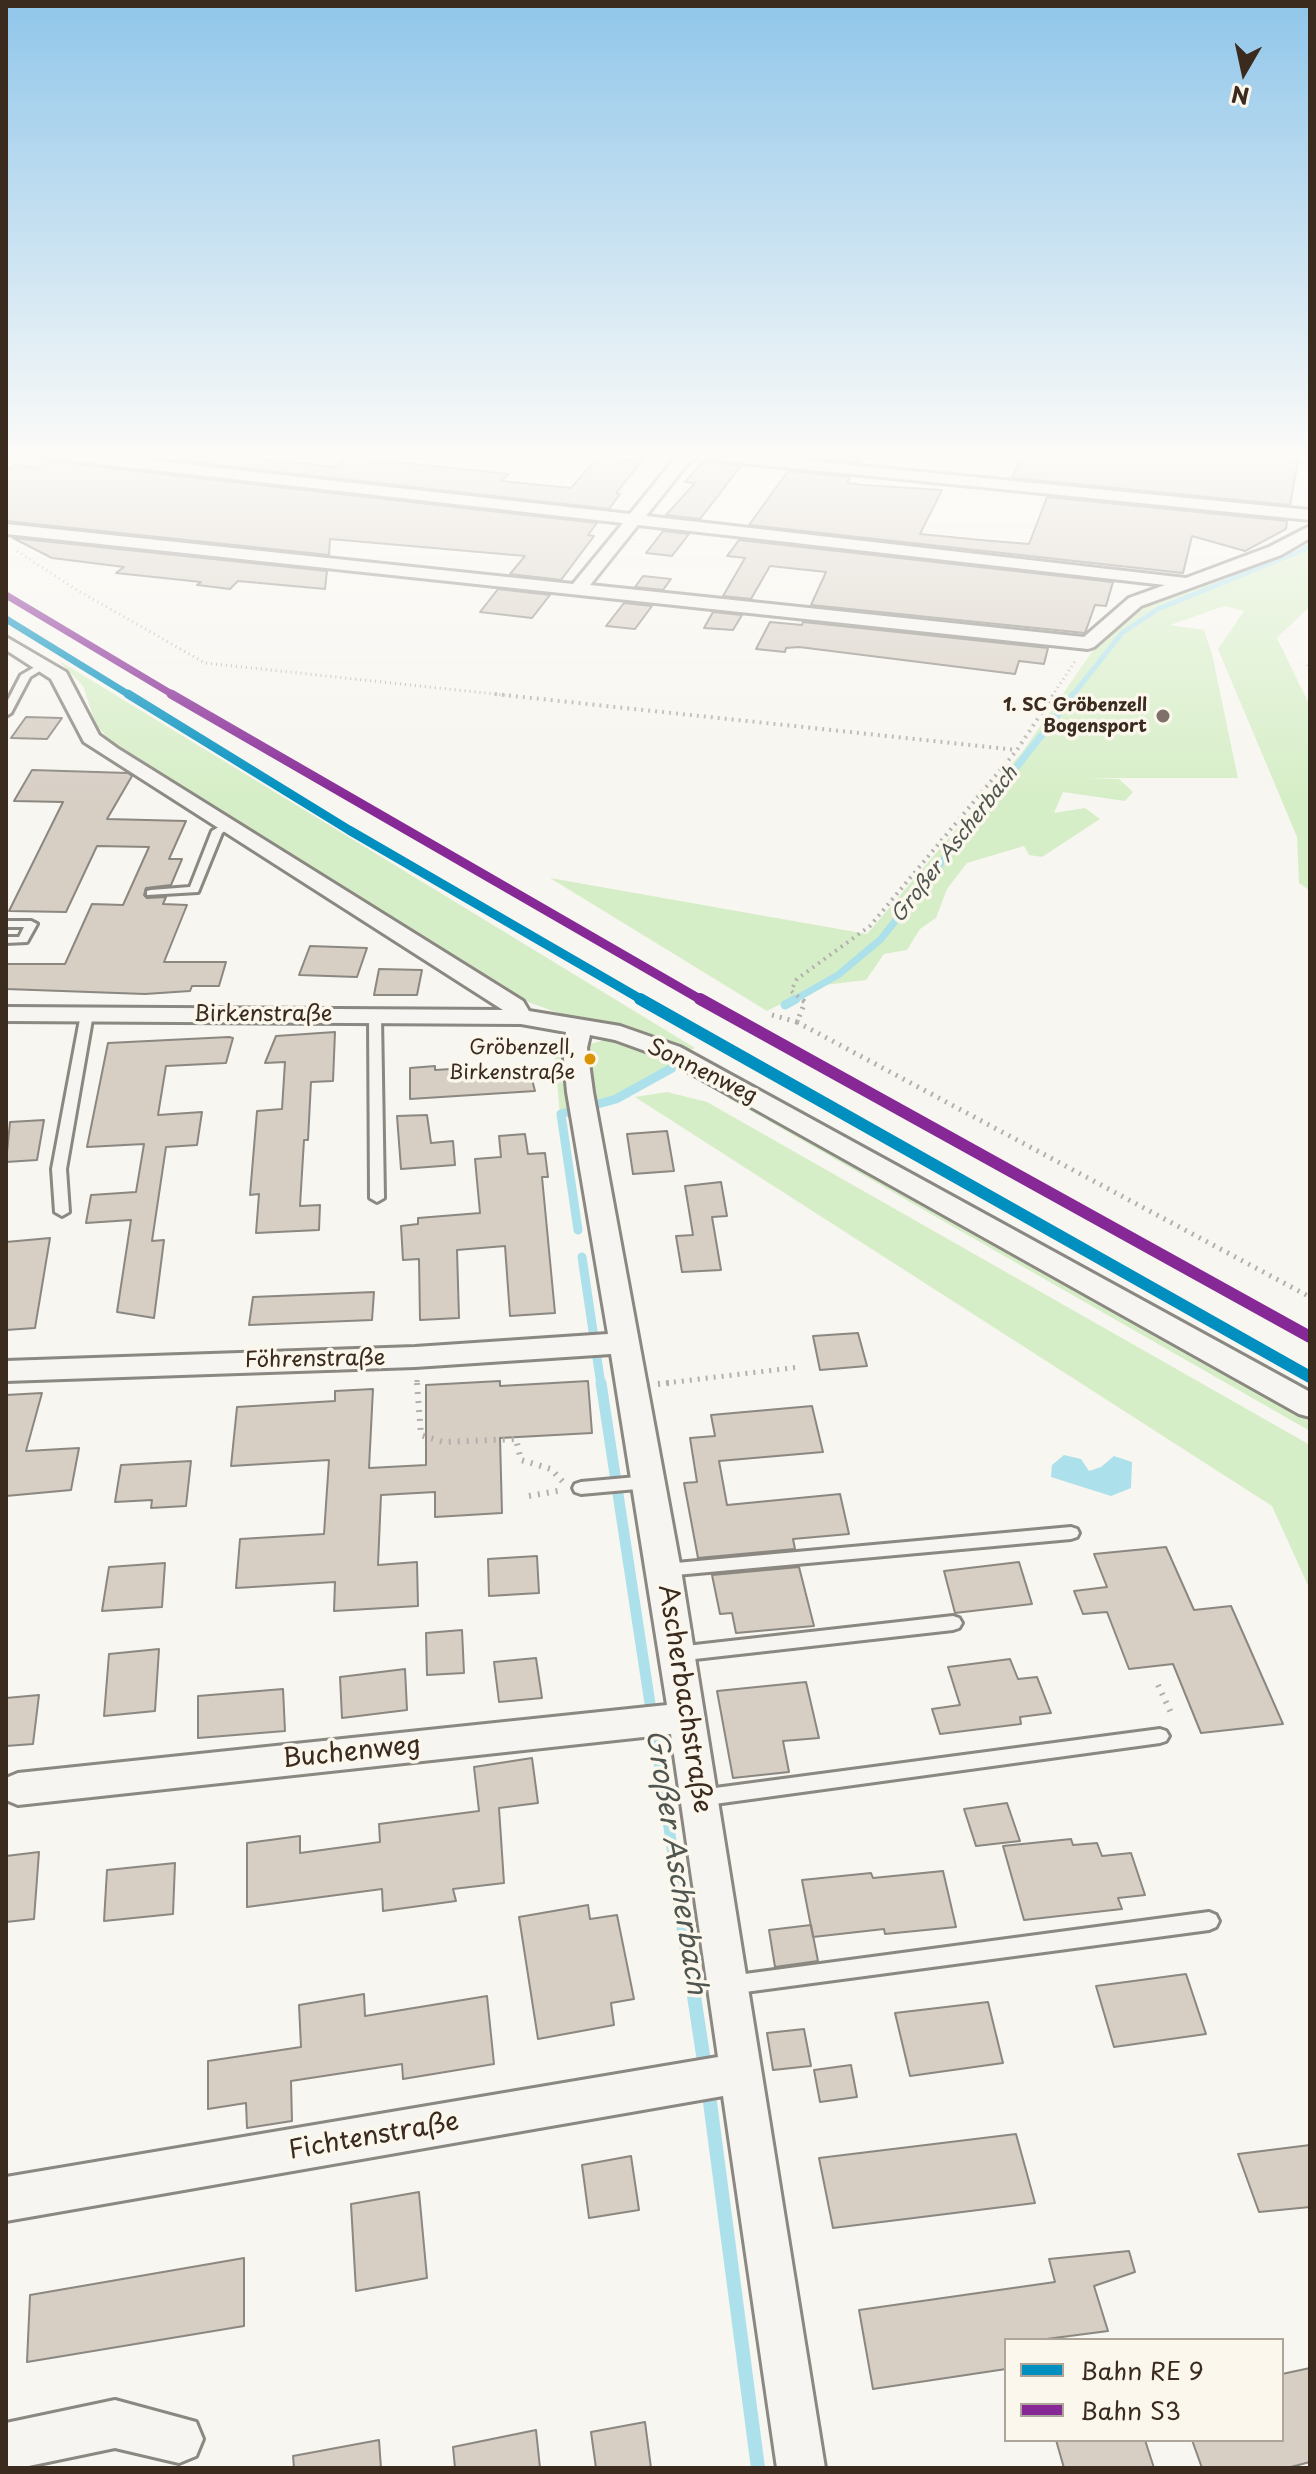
<!DOCTYPE html>
<meta charset="utf-8">
<style>
body{margin:0}
#map{position:relative;width:1316px;height:2474px;overflow:hidden;background:#f8f6f0;font-family:"Playpen Sans",sans-serif}
canvas{display:block}
.frame{position:absolute;inset:0;border:8px solid #3b2a1e;pointer-events:none}
.legend{position:absolute;left:1004px;top:2338px;width:280px;height:104px;box-sizing:border-box;background:#fbf7ec;border:2px solid #aea59a;margin:0;padding:10px 14px;list-style:none;font-size:24px;color:#3b2a1e}
.legend li{display:flex;align-items:center;gap:16px;height:40px}
.legend b{width:40px;border:2px solid #aea59a}
.north{position:absolute;left:1204px;top:32px;width:80px;height:80px;-webkit-text-stroke:6px #fbf7ec;paint-order:stroke;rotate:189deg;font-size:22px;font-weight:700;line-height:32px;text-align:center;color:#3b2a1e}
.north::after{content:'';display:block;margin:auto;width:28px;height:36px;background:#3b2a1e;clip-path:polygon(50% 0,100% 100%,50% 72%,0 100%)}
</style>
<div id="map">
<canvas width="1316" height="2474"></canvas>
<div class="frame"></div>
<ul class="legend">
<li><b style="height:10px;background:#008fbf"></b>Bahn RE 9</li>
<li><b style="height:10px;background:#862996"></b>Bahn S3</li>
</ul>
<div class="north">N</div>
</div>
<script>
const g = document.querySelector('canvas').getContext('2d');
g.lineJoin = 'round';
function fill(path, color) {
  g.fillStyle = color;
  g.fill(path, 'evenodd');
}
function trace(path, color, width, dash) {
  g.strokeStyle = color;
  g.lineWidth = width;
  g.lineCap = dash ? 'butt' : 'round';
  g.setLineDash(dash || []);
  g.stroke(path);
}
function label(font, color, halo, rows, align = 'center') {
  g.font = font + ' "Playpen Sans",sans-serif';
  g.lineWidth = 7;
  g.setLineDash([]);
  g.textBaseline = 'middle';
  g.strokeStyle = halo;
  g.fillStyle = color;
  for (const [text, x, y, turn = 0] of rows) {
    g.save();
    g.translate(x, y);
    g.rotate((+turn || 0) * Math.PI / 180);
    g.textAlign = isNaN(turn) ? turn : align;
    if (halo) g.strokeText(text, 0, 0);
    g.fillText(text, 0, 0);
    g.restore();
  }
}
fill(new Path2D(`
 M 1310,536 L 1310,606 L 1277,638 L 1310,706 L 1310,891 L 1299,883 L 1297,837 L 1218,649 L 1244,611 L 1224,606 L 1170,625 L 1204,630 L 1212,654 L 1238,778 L 1087,778 L 1119,779 L 1133,792 L 1125,801 L 1063,792 L 1054,813 L 1085,808 L 1100,819 L 1042,857 L 1029,855 L 1024,846 L 967,863 L 947,889 L 936,918 L 920,929 L 907,950 L 884,954 L 866,980 L 816,986 L 767,1011 L 550,878 L 867,934 L 1023,751 L 1096,646 L 1142,606 L 1174,589 L 1280,554 Z
 M 58,660 L 695,1048 L 687,1051 L 624,1025 L 561,1014 L 528,1002 L 120,751 L 96,725 L 83,686 Z
 M 608,1039 L 634,1044 L 672,1064 L 623,1091 L 631,1097 L 560,1115 L 554,1048 L 579,1053 L 590,1044 Z
 M 667,1092 L 707,1102 L 1310,1445 L 1310,1590 L 1272,1506 L 635,1097 Z
 M 727,1092 L 1310,1422 L 1310,1431 L 765,1119 L 730,1099 Z`), '#d6eec7');
fill(new Path2D(`
 M 1064,1455 L 1081,1459 L 1089,1471 L 1101,1467 L 1114,1456 L 1132,1462 L 1131,1488 L 1111,1496 L 1051,1477 L 1052,1465 Z`), '#ace1ec');
trace(new Path2D(`
 M 1072,696 L 1122,633 L 1158,609 L 1310,547`), '#ace1ec', 5);
trace(new Path2D(`
 M 792,1001 L 838,975 L 881,939 L 1074,694`), '#ace1ec', 7);
trace(new Path2D(`
 M 785,1005 L 796,999
 M 578,1230 L 561,1114 L 616,1099 L 672,1068
 M 582,1257 L 601,1385`), '#ace1ec', 9);
trace(new Path2D(`
 M 601,1383 L 675,1867`), '#ace1ec', 11);
trace(new Path2D(`
 M 674,1865 L 705,2068
 M 708,2087 L 758,2468`), '#ace1ec', 14);
const building = new Path2D(`
 M 110,453 L 266,453 L 259,459 L 336,467 L 348,457 L 509,474 L 501,481 L 571,488 L 598,457 L 642,461 L 616,493 L 620,494 L 609,509 Z
 M 801,453 L 826,453 L 862,457 L 859,463 L 798,457 Z
 M 1023,453 L 1150,453 L 1155,460 L 1166,453 L 1290,453 L 1286,459 L 1298,461 L 1290,505 L 1012,478 Z
 M 41,458 L 47,461 L 597,523 L 588,535 L 594,536 L 561,580 L 510,574 L 525,556 L 330,539 L 329,555 L 6,521 L 6,471 L 15,465 L 40,468 Z
 M 703,462 L 741,466 L 700,519 L 666,515 L 695,483 L 685,482 Z
 M 788,471 L 850,477 L 847,483 L 863,485 L 942,490 L 920,534 L 981,540 L 1029,544 L 1047,497 L 1287,521 L 1286,529 L 1245,551 L 1192,536 L 1183,573 L 749,525 Z
 M 663,531 L 689,534 L 672,556 L 646,553 Z
 M 13,538 L 327,571 L 325,589 L 238,581 L 230,589 L 197,585 L 201,582 L 116,573 L 124,567 L 52,558 Z
 M 739,540 L 1113,582 L 1106,606 L 1095,605 L 1085,633 L 811,605 L 826,572 L 770,566 L 751,599 L 723,596 L 745,558 L 727,556 Z
 M 643,576 L 671,579 L 663,590 L 635,587 Z
 M 498,589 L 550,595 L 532,618 L 480,612 Z
 M 624,603 L 652,606 L 635,629 L 606,626 Z
 M 713,612 L 742,615 L 733,630 L 704,628 Z
 M 770,622 L 802,625 L 803,622 L 1048,648 L 1044,664 L 1019,661 L 1015,674 L 799,647 L 786,648 L 785,652 L 756,649 Z
 M 26,717 L 62,718 L 47,739 L 11,738 Z
 M 32,770 L 128,773 L 132,776 L 107,819 L 186,821 L 169,859 L 182,859 L 171,885 L 146,888 L 144,895 L 147,898 L 166,897 L 163,904 L 187,905 L 164,962 L 226,962 L 219,986 L 192,986 L 190,991 L 145,994 L 6,989 L 6,964 L 65,964 L 92,904 L 123,905 L 149,847 L 97,846 L 66,912 L 9,911 L 63,802 L 14,801 Z
 M 310,946 L 367,948 L 357,977 L 299,975 Z
 M 379,969 L 422,970 L 417,995 L 374,995 Z
 M 335,1032 L 333,1081 L 311,1082 L 308,1140 L 304,1140 L 300,1206 L 320,1205 L 319,1230 L 256,1233 L 259,1194 L 250,1195 L 257,1111 L 282,1109 L 285,1062 L 265,1063 L 276,1036 Z
 M 229,1037 L 233,1038 L 226,1063 L 166,1066 L 158,1115 L 202,1112 L 197,1145 L 166,1147 L 152,1241 L 164,1240 L 154,1318 L 117,1312 L 131,1220 L 86,1223 L 91,1195 L 136,1192 L 144,1144 L 87,1147 L 108,1043 Z
 M 435,1066 L 435,1070 L 467,1068 L 467,1075 L 529,1068 L 535,1091 L 410,1099 L 410,1068 Z
 M 427,1115 L 431,1143 L 453,1141 L 455,1165 L 401,1169 L 397,1116 Z
 M 44,1120 L 37,1160 L 6,1162 L 10,1122 Z
 M 667,1131 L 674,1171 L 633,1174 L 627,1134 Z
 M 525,1134 L 528,1154 L 545,1153 L 548,1177 L 542,1177 L 555,1313 L 510,1316 L 505,1246 L 457,1250 L 459,1318 L 420,1320 L 419,1259 L 403,1260 L 401,1226 L 418,1224 L 418,1218 L 480,1213 L 475,1159 L 501,1157 L 499,1136 Z
 M 721,1182 L 727,1216 L 712,1217 L 721,1270 L 682,1272 L 676,1236 L 693,1235 L 685,1186 Z
 M 50,1238 L 35,1328 L 6,1330 L 6,1242 Z
 M 374,1292 L 372,1320 L 249,1325 L 253,1297 Z
 M 858,1333 L 867,1366 L 820,1370 L 813,1336 Z
 M 500,1381 L 500,1386 L 588,1381 L 592,1433 L 500,1438 L 502,1513 L 435,1517 L 435,1492 L 381,1495 L 378,1565 L 417,1562 L 418,1606 L 334,1611 L 335,1582 L 236,1588 L 240,1539 L 324,1534 L 329,1460 L 231,1466 L 237,1407 L 335,1401 L 335,1391 L 373,1389 L 369,1468 L 426,1465 L 426,1385 Z
 M 42,1393 L 26,1451 L 79,1448 L 71,1490 L 6,1496 L 6,1395 Z
 M 812,1406 L 823,1452 L 719,1461 L 727,1505 L 840,1494 L 849,1534 L 793,1539 L 795,1549 L 698,1558 L 684,1483 L 697,1482 L 690,1438 L 715,1436 L 711,1415 Z
 M 191,1461 L 186,1506 L 151,1508 L 152,1500 L 115,1502 L 121,1465 Z
 M 1166,1547 L 1194,1610 L 1231,1606 L 1283,1724 L 1201,1733 L 1173,1664 L 1129,1669 L 1107,1612 L 1083,1614 L 1074,1591 L 1107,1587 L 1094,1554 Z
 M 537,1556 L 539,1593 L 489,1596 L 488,1559 Z
 M 1019,1562 L 1032,1604 L 955,1613 L 944,1571 Z
 M 165,1563 L 162,1607 L 102,1611 L 109,1567 Z
 M 799,1567 L 814,1626 L 736,1633 L 732,1613 L 720,1614 L 712,1575 Z
 M 462,1630 L 464,1673 L 427,1675 L 426,1633 Z
 M 159,1649 L 155,1711 L 104,1716 L 109,1654 Z
 M 536,1658 L 542,1698 L 499,1702 L 494,1662 Z
 M 1010,1659 L 1018,1679 L 1037,1677 L 1051,1713 L 1020,1717 L 1021,1724 L 940,1734 L 932,1709 L 960,1705 L 948,1667 Z
 M 405,1669 L 407,1710 L 342,1718 L 340,1677 Z
 M 806,1682 L 819,1738 L 783,1741 L 789,1772 L 733,1778 L 717,1691 Z
 M 283,1689 L 285,1731 L 198,1738 L 198,1696 Z
 M 39,1695 L 33,1744 L 6,1746 L 6,1698 Z
 M 532,1758 L 538,1803 L 499,1808 L 504,1883 L 453,1889 L 456,1901 L 383,1911 L 382,1889 L 247,1907 L 247,1843 L 300,1836 L 300,1853 L 380,1842 L 379,1824 L 479,1811 L 474,1767 Z
 M 1007,1803 L 1020,1841 L 976,1846 L 964,1809 Z
 M 1071,1839 L 1073,1845 L 1097,1843 L 1102,1856 L 1131,1853 L 1145,1895 L 1118,1898 L 1122,1909 L 1024,1920 L 1003,1846 Z
 M 39,1852 L 34,1919 L 6,1922 L 6,1856 Z
 M 175,1863 L 173,1914 L 104,1921 L 107,1870 Z
 M 943,1871 L 956,1927 L 885,1934 L 884,1929 L 813,1937 L 802,1880 L 871,1873 L 873,1878 Z
 M 588,1905 L 590,1919 L 617,1915 L 634,1999 L 611,2003 L 614,2025 L 538,2039 L 519,1917 Z
 M 811,1925 L 818,1961 L 775,1967 L 769,1930 Z
 M 1186,1974 L 1206,2034 L 1114,2047 L 1096,1986 Z
 M 364,1994 L 365,2016 L 487,1996 L 494,2064 L 403,2079 L 402,2064 L 291,2081 L 292,2121 L 247,2128 L 246,2103 L 208,2109 L 208,2061 L 301,2047 L 299,2005 Z
 M 988,2002 L 1003,2063 L 910,2076 L 895,2013 Z
 M 804,2029 L 811,2066 L 773,2070 L 767,2033 Z
 M 851,2065 L 857,2097 L 820,2102 L 814,2070 Z
 M 1016,2134 L 1035,2203 L 833,2228 L 819,2158 Z
 M 1310,2145 L 1310,2207 L 1259,2212 L 1238,2154 Z
 M 631,2156 L 639,2210 L 589,2218 L 582,2165 Z
 M 419,2192 L 427,2278 L 356,2291 L 351,2204 Z
 M 1129,2251 L 1135,2272 L 1094,2286 L 1108,2331 L 1039,2340 L 1006,2340 L 1006,2369 L 873,2389 L 859,2310 L 1055,2282 L 1049,2259 Z
 M 244,2258 L 244,2326 L 27,2362 L 30,2295 Z
 M 1310,2368 L 1310,2462 L 1287,2468 L 1202,2468 L 1192,2440 L 1282,2440 L 1282,2374 Z
 M 645,2422 L 651,2468 L 596,2468 L 591,2432 Z
 M 536,2430 L 540,2468 L 455,2468 L 453,2447 Z
 M 379,2440 L 381,2468 L 294,2468 L 293,2456 Z
 M 1056,2440 L 1145,2440 L 1154,2468 L 1064,2468 Z`);
fill(building, '#d7cec4');
trace(building, '#8b8781', 2);
const lane = new Path2D(`
 M 1154,453 L 1163,453 L 1156,457 L 1152,455 Z
 M 40,664 L 48,666 L 30,677 L 11,713 L 6,716 L 6,704 L 21,675 Z
 M 227,822 L 232,825 L 222,833 L 198,892 L 147,895 L 147,891 L 151,890 L 190,887 L 212,831 Z
 M 6,921 L 31,921 L 37,924 L 27,942 L 6,943 L 6,937 L 19,937 L 24,927 L 6,927 Z
 M 87,1010 L 93,1014 L 66,1169 L 69,1212 L 62,1216 L 55,1212 L 52,1169 L 81,1014 Z
 M 375,1012 L 381,1016 L 384,1198 L 377,1202 L 370,1198 L 369,1016 Z
 M 648,1476 L 654,1478 L 656,1482 L 654,1486 L 648,1488 L 581,1494 L 575,1492 L 573,1488 L 575,1484 L 581,1482 Z
 M 1071,1527 L 1077,1529 L 1079,1533 L 1077,1537 L 1071,1539 L 665,1576 L 659,1575 L 657,1570 L 659,1565 L 665,1564 Z
 M 953,1616 L 959,1618 L 962,1623 L 959,1628 L 953,1630 L 677,1661 L 671,1659 L 668,1654 L 671,1649 L 677,1647 Z
 M 1160,1729 L 1166,1731 L 1169,1736 L 1166,1741 L 1160,1743 L 700,1806 L 693,1804 L 691,1798 L 693,1792 L 700,1790 Z
 M 1209,1912 L 1216,1915 L 1219,1921 L 1216,1927 L 1209,1930 L 730,1994 L 723,1992 L 720,1985 L 723,1978 L 730,1976 Z`);
const street = new Path2D(`
 M 39,453 L 85,453 L 630,514 L 677,456 L 676,453 L 727,453 L 1310,510 L 1310,520 L 692,458 L 646,516 L 1186,578 L 1269,547 L 1310,526 L 1310,538 L 1281,555 L 1141,606 L 1094,647 L 1088,649 L 6,534 L 6,524 L 573,584 L 623,523 L 47,458 ZM 638,525 L 1165,585 L 1129,598 L 1084,637 L 590,585 Z
 M 6,637 L 66,672 L 99,735 L 117,748 L 523,1001 L 529,1011 L 620,1026 L 680,1047 L 1310,1392 L 1310,1417 L 1299,1414 L 662,1057 L 615,1040 L 590,1035 L 587,1048 L 593,1092 L 681,1570 L 825,2468 L 777,2468 L 723,2096 L 6,2221 L 6,2177 L 718,2057 L 671,1734 L 18,1805 L 6,1800 L 6,1778 L 18,1773 L 667,1705 L 611,1354 L 415,1367 L 6,1381 L 6,1361 L 415,1347 L 608,1334 L 567,1092 L 563,1048 L 566,1032 L 521,1024 L 6,1021 L 6,1007 L 503,1010 L 84,742 L 51,679 L 6,650 Z
 M 115,2400 L 196,2422 L 203,2439 L 196,2456 L 179,2463 L 115,2448 L 19,2468 L 6,2468 L 6,2423 Z`);
trace(lane, '#8b8781', 6);
trace(street, '#8b8781', 6);
trace(new Path2D(`
 M 1041,455 L 1128,464
 M 17,551 L 77,590 L 205,663 L 513,696
 M 1310,663 L 1307,663 L 1310,670
 M 1052,696 L 1076,660`), '#b3b0ac', 3, [1, 4]);
trace(new Path2D(`
 M 495,694 L 1017,750
 M 804,1001 L 791,991 L 797,979 L 870,926 L 1017,750 L 1054,694`), '#b3b0ac', 4, [2, 5]);
trace(new Path2D(`
 M 772,1015 L 797,1022 L 805,1002 L 801,999
 M 797,1022 L 1310,1297
 M 417,1380 L 417,1385
 M 658,1384 L 800,1367`), '#b3b0ac', 5, [2, 6]);
trace(new Path2D(`
 M 417,1383 L 421,1435 L 443,1442 L 516,1439 L 521,1460 L 551,1469 L 563,1482
 M 658,1384 L 670,1383
 M 529,1496 L 563,1490
 M 1158,1685 L 1173,1717`), '#b3b0ac', 6, [2, 7]);
fill(lane, '#f6f5f1');
fill(street, '#f6f5f1');
trace(new Path2D(`
 M 6,619 L 131,696`), '#008fbf', 7);
trace(new Path2D(`
 M 128,694 L 349,830 L 644,1001`), '#008fbf', 9);
trace(new Path2D(`
 M 640,999 L 1310,1377`), '#008fbf', 12);
trace(new Path2D(`
 M 6,595 L 175,696`), '#862996', 7);
trace(new Path2D(`
 M 171,694 L 703,1001`), '#862996', 9);
trace(new Path2D(`
 M 700,999 L 1310,1337`), '#862996', 12);
const sky = g.createLinearGradient(0, 0, 0, 799);
sky.addColorStop(0, '#90c6ea');
sky.addColorStop(0.57, '#fcfbf8');
sky.addColorStop(1, '#fcfbf800');
g.fillStyle = sky;
g.fillRect(0, 0, 1316, 799);
for (const [x, y, r, color] of [
 [1163,716,8,"#7d7168"],
 [590,1059,7,"#db9304"]
]) {
  const dot = new Path2D();
  dot.arc(x, y, r, 0, 2 * Math.PI);
  g.fillStyle = color;
  g.fill(dot);
  trace(dot, '#fbf7ec', 3);
}
label('bold 18px', '#3b2a1e', '#fbf7ec', [
 ["1. SC Gröbenzell",1147,706],
 ["Bogensport",1147,727]
], 'right');
label('italic 20px', '#4f5651', '#fbf7ec', [
 ["Großer Ascherbach",955,845,-52]
]);
label('20px', '#3b2a1e', '#fbf7ec', [
 ["Gröbenzell,",575,1048],
 ["Birkenstraße",575,1073]
], 'right');
label('22px', '#3b2a1e', '#fbf7ec', [
 ["Birkenstraße",263,1015],
 ["Sonnenweg",702,1072,26],
 ["Föhrenstraße",315,1360,-1]
]);
label('26px', '#3b2a1e', '#fbf7ec', [
 ["Ascherbachstraße",684,1699,81],
 ["Buchenweg",352,1753,-6],
 ["Fichtenstraße",374,2137,-10]
]);
label('italic 28px', '#4f5651', '#fbf7ec', [
 ["Großer Ascherbach",675,1862,81]
]);
</script>
